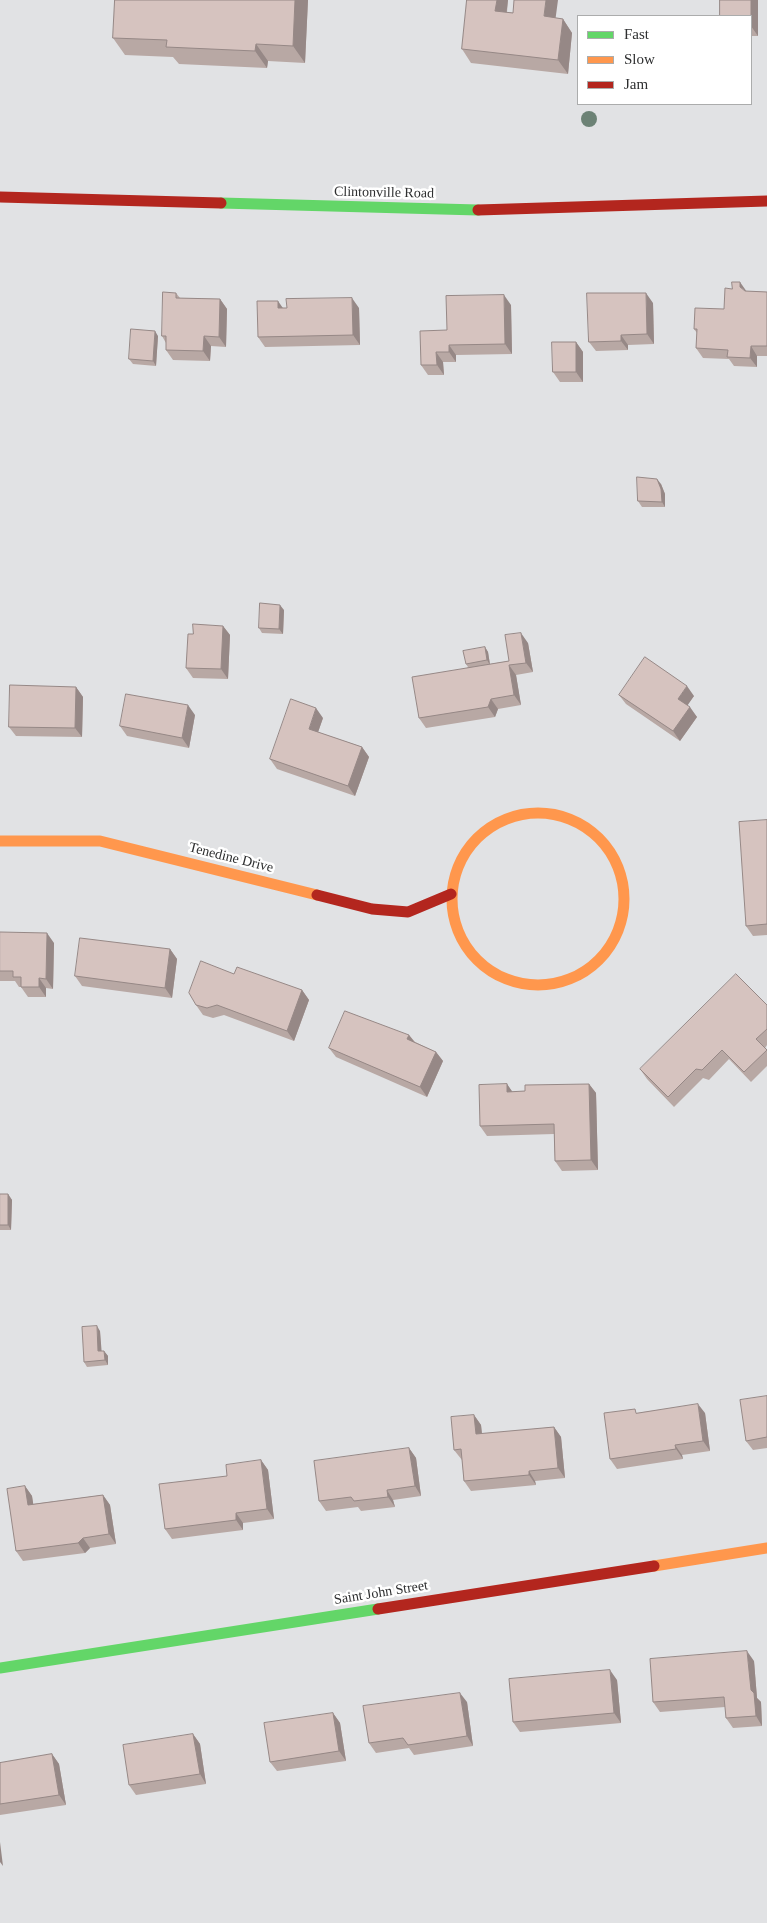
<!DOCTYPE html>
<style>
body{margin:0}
#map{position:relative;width:767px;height:1923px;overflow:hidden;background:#e1e2e4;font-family:"Times New Roman",serif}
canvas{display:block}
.legend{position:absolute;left:577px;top:15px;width:175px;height:90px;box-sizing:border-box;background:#fff;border:1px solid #abacac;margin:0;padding:6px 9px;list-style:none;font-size:15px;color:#2e2f30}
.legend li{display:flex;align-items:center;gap:10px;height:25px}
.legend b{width:25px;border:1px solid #abacac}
</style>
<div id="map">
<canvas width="767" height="1923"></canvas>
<ul class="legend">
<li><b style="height:6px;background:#63d668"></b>Fast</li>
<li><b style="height:6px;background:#ff974d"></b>Slow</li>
<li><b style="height:6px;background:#b3261e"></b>Jam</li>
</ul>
</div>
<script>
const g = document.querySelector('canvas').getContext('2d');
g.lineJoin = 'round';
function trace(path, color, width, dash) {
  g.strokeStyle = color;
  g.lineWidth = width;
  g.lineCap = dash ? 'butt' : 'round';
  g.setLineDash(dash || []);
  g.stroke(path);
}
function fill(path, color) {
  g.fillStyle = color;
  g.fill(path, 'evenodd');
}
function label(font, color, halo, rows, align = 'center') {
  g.font = font + ' "Times New Roman",serif';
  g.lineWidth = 5;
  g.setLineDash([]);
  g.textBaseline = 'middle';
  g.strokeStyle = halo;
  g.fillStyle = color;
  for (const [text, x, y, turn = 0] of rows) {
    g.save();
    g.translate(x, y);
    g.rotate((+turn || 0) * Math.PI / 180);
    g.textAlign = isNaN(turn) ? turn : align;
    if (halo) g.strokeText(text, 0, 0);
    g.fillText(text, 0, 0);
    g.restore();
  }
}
trace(new Path2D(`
 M 221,203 L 478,210
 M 0,1668 L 378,1609`), '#63d668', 11);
trace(new Path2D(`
 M452 899a86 86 0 1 1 172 0a86 86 0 1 1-172 0Z
 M 0,841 L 100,841 L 317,895
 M 654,1566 L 767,1548`), '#ff974d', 11);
trace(new Path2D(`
 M 0,197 L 221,203
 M 478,210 L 767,201
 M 317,895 L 372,909 L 408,912 L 451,894
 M 378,1609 L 654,1566`), '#b3261e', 11);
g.fillStyle = '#6c8275';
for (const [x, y] of [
 [589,119]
]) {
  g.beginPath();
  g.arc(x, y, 8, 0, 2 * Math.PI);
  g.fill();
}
fill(new Path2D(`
 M 115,0 L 308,0 L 305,63 L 268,61 L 267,68 L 179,64 L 173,57 L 125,55 L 113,38 Z
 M 467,0 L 508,0 L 507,12 L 563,19 L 572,33 L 568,74 L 471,63 L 462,49 Z
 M 758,0 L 758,36 L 751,36 L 751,16 Z
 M 746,291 L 767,292 L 767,356 L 757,356 L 757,367 L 734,366 L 729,359 L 703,358 L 696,348 L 697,333 L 694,329 L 724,309 Z
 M 176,293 L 180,298 L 220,299 L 227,309 L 226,347 L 211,346 L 210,361 L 173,360 L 166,350 L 166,343 L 162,336 Z
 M 653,303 L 654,344 L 628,345 L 628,350 L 596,351 L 589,342 Z
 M 511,305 L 512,354 L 456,355 L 456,362 L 443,362 L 444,375 L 428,375 L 421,365 L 447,330 Z
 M 283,308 L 359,308 L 360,345 L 265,347 L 258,337 Z
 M 158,336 L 156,366 L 133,364 L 129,359 Z
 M 576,342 L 583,352 L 583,382 L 560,382 L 553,372 Z
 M 661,484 L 665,494 L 665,507 L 642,507 L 638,501 Z
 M 284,610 L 283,634 L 262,633 L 259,628 Z
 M 223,626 L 230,635 L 228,679 L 193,678 L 186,668 Z
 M 528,643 L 533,672 L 516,675 L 521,705 L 498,709 L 495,717 L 426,728 L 419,718 L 468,667 L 466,664 L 485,647 L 488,652 L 490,664 L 509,661 Z
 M 76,687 L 83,697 L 82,737 L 16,736 L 9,727 Z
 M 619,695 L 694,696 L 687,705 L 697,717 L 680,741 L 626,704 Z
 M 195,715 L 189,748 L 127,736 L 120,726 Z
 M 323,718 L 318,732 L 362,747 L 369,757 L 355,796 L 277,769 L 270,759 Z
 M 767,820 L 767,935 L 753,936 L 746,926 Z
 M 0,932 L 54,943 L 53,989 L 46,988 L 46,997 L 28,997 L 21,987 L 19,987 L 15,981 L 0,981 Z
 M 170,949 L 177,959 L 172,998 L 82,986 L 75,976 Z
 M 234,974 L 302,990 L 309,1000 L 294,1041 L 224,1015 L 213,1018 L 203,1015 L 196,1005 Z
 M 767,1005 L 767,1045 L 765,1048 L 767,1050 L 767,1066 L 751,1082 L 729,1059 L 709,1080 L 703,1078 L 674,1107 L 647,1079 L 640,1069 Z
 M 409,1035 L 415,1042 L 436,1052 L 443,1061 L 427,1097 L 336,1057 L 329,1048 Z
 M 507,1084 L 512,1092 L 525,1091 L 589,1084 L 596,1093 L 598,1170 L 562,1171 L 555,1161 L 554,1134 L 487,1136 L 480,1126 Z
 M 0,1194 L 8,1194 L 12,1200 L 11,1230 L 0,1230 Z
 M 100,1331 L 101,1351 L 104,1351 L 108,1356 L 108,1365 L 87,1367 L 84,1362 Z
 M 767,1396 L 767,1448 L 753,1450 L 746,1441 Z
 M 638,1413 L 705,1413 L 710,1451 L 682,1455 L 683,1459 L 617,1469 L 610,1459 Z
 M 474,1415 L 481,1425 L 482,1434 L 554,1427 L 561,1437 L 565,1478 L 535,1481 L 536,1485 L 471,1491 L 464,1481 L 462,1460 L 454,1450 Z
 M 409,1448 L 416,1458 L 421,1496 L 393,1500 L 395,1507 L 361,1511 L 358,1507 L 326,1511 L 319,1501 Z
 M 261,1460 L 268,1470 L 274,1519 L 243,1523 L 243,1530 L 172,1539 L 165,1529 L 227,1476 Z
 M 25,1486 L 32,1496 L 33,1504 L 103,1495 L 110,1505 L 116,1544 L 90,1548 L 85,1553 L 23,1561 L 16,1551 Z
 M 754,1661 L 757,1698 L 761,1702 L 762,1726 L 733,1728 L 726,1718 L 725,1707 L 660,1712 L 653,1702 Z
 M 617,1680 L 621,1723 L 520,1732 L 513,1722 Z
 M 467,1702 L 473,1746 L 414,1755 L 409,1748 L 376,1753 L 369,1743 Z
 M 333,1713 L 340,1723 L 346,1761 L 277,1771 L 270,1762 Z
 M 193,1734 L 200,1744 L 206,1784 L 136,1795 L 129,1785 Z
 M 52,1754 L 59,1764 L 66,1805 L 0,1815 L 0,1763 Z`), '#b8a8a4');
fill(new Path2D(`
 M 295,0 L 308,0 L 305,63 L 293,46 Z
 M 497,0 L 508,0 L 505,25 L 495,11 Z
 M 546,0 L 558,0 L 554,30 L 544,16 Z
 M 751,0 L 758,0 L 758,36 L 751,26 Z
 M 563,19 L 572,33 L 568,74 L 558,60 Z
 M 256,44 L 268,61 L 267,68 L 255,51 Z
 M 740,282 L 747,292 L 740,287 Z
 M 646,293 L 653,303 L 654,344 L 647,334 Z
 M 504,295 L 511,305 L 512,354 L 505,344 Z
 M 352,298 L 359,308 L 360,345 L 353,335 Z
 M 220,299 L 227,309 L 226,347 L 219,337 Z
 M 278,301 L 285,311 L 278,308 Z
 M 155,331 L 158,336 L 156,366 L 153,361 Z
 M 621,335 L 628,345 L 628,350 L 621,341 Z
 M 204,336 L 211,346 L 210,361 L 203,351 Z
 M 576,342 L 583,352 L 583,382 L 576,372 Z
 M 449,345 L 456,355 L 456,362 L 449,352 Z
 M 751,346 L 757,356 L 757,367 L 750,358 Z
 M 436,352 L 443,362 L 444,375 L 437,365 Z
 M 657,479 L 661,484 L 665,494 L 665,507 L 662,502 Z
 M 280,605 L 284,610 L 283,634 L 279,629 Z
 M 223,626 L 230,635 L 228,679 L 221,669 Z
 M 521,633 L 528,643 L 533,672 L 526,663 Z
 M 485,647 L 488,652 L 490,665 L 487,660 Z
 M 509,665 L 516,675 L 521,705 L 514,695 Z
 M 687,686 L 694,696 L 685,709 L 678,699 Z
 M 76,687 L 83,697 L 82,737 L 75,728 Z
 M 491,699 L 498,709 L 495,717 L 488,707 Z
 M 188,705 L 195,715 L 189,748 L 182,738 Z
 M 690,707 L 697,717 L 680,741 L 673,731 Z
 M 316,708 L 323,718 L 316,738 L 309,729 Z
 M 362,747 L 369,757 L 355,796 L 348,786 Z
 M 47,933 L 54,943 L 53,989 L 46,979 Z
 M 170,949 L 177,959 L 172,998 L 165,988 Z
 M 39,978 L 46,988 L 46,997 L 39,987 Z
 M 302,990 L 309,1000 L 294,1041 L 287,1031 Z
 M 409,1035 L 416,1044 L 407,1039 Z
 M 436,1052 L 443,1061 L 427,1097 L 420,1087 Z
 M 507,1084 L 514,1094 L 507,1092 Z
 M 589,1084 L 596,1093 L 598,1170 L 591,1160 Z
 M 8,1194 L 12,1200 L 11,1230 L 8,1225 Z
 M 97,1326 L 100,1331 L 102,1356 L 98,1351 Z
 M 104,1351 L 108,1356 L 108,1365 L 105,1360 Z
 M 698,1404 L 705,1413 L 710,1451 L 703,1441 Z
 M 474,1415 L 481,1425 L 483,1444 L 476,1434 Z
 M 554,1427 L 561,1437 L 565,1478 L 558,1468 Z
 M 675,1445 L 682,1455 L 683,1459 L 676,1449 Z
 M 409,1448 L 416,1458 L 421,1496 L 415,1486 Z
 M 261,1460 L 268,1470 L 274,1519 L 267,1509 Z
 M 529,1471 L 535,1481 L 536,1485 L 529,1475 Z
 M 25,1486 L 32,1496 L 35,1515 L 28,1505 Z
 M 387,1490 L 393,1500 L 395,1507 L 388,1497 Z
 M 103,1495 L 110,1505 L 116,1544 L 109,1534 Z
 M 236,1513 L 243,1523 L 243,1530 L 236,1520 Z
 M 83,1538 L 90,1548 L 85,1553 L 78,1543 Z
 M 747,1651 L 754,1661 L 757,1698 L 761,1702 L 762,1726 L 756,1716 L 751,1690 Z
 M 610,1670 L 617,1680 L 621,1723 L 614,1713 Z
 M 460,1693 L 467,1702 L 473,1746 L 467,1736 Z
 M 333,1713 L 340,1723 L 346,1761 L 339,1751 Z
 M 193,1734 L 200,1744 L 206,1784 L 200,1774 Z
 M 52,1754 L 59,1764 L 66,1805 L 59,1795 Z
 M 0,1842 L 3,1866 L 0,1862 Z`), '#968886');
const building = new Path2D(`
 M 115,0 L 295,0 L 293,46 L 256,44 L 255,51 L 166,47 L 167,40 L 113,38 Z
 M 467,0 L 497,0 L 495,11 L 513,13 L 514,0 L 546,0 L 544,16 L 563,19 L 558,60 L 462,49 Z
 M 720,0 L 751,0 L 751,26 L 751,16 L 720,16 Z
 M 732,282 L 740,282 L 740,287 L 745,291 L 767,292 L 767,346 L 751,346 L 750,358 L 727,357 L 728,350 L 696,348 L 697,329 L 694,329 L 695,308 L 724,309 L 725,288 L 732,289 Z
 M 163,292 L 176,293 L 176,298 L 220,299 L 219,337 L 204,336 L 203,351 L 166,350 L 166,336 L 162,336 Z
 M 587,293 L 646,293 L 647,334 L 621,335 L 621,341 L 589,342 Z
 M 504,295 L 505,344 L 449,345 L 449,352 L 436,352 L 437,365 L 421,365 L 420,331 L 447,330 L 446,296 Z
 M 352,298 L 353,335 L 258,337 L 257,301 L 278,301 L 278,308 L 287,308 L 286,299 Z
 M 131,329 L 155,331 L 153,361 L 129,359 Z
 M 552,342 L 576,342 L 576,372 L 553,372 Z
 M 637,477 L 657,479 L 661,489 L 662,502 L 638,501 Z
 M 260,603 L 280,605 L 279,629 L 259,628 Z
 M 193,624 L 223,626 L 221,669 L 186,668 L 188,634 L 193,634 Z
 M 521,633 L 526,663 L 509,665 L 514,695 L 491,699 L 488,707 L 419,718 L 412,677 L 509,661 L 505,635 Z
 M 485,647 L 487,660 L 466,664 L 463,651 Z
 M 645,657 L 687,686 L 678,699 L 690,707 L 673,731 L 619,695 Z
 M 10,685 L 76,687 L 75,728 L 9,727 Z
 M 126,694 L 188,705 L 182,738 L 120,726 Z
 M 291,699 L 316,708 L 309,729 L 362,747 L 348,786 L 270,759 Z
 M 767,820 L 767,924 L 746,926 L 739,822 Z
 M 0,932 L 47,933 L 46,979 L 39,978 L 39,987 L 21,987 L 21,977 L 13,977 L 13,971 L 0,971 Z
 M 80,938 L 170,949 L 165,988 L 75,976 Z
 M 201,961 L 234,974 L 237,967 L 302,990 L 287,1031 L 217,1005 L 207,1008 L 196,1005 L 189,993 Z
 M 736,974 L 767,1005 L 767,1029 L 756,1039 L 767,1050 L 744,1072 L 722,1050 L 702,1070 L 696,1069 L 668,1097 L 640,1069 Z
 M 345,1011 L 409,1035 L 407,1039 L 436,1052 L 420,1087 L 329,1048 Z
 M 507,1084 L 507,1092 L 525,1091 L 525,1085 L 589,1084 L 591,1160 L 555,1161 L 554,1124 L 480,1126 L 479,1085 Z
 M 0,1194 L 8,1194 L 8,1225 L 0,1225 Z
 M 97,1326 L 98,1351 L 104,1351 L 105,1360 L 84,1362 L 82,1327 Z
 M 767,1396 L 767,1437 L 746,1441 L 740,1400 Z
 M 698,1404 L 703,1441 L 675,1445 L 676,1449 L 610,1459 L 604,1413 L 635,1409 L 636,1413 Z
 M 474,1415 L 476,1434 L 554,1427 L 558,1468 L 529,1471 L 529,1475 L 464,1481 L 461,1449 L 454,1450 L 451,1417 Z
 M 409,1448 L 415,1486 L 387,1490 L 388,1497 L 354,1501 L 351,1497 L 319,1501 L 314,1461 Z
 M 261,1460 L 267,1509 L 236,1513 L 236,1520 L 165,1529 L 159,1484 L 227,1476 L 226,1465 Z
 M 25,1486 L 28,1505 L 103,1495 L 109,1534 L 83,1538 L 78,1543 L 16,1551 L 7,1489 Z
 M 747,1651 L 751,1690 L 754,1693 L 756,1716 L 726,1718 L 724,1697 L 653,1702 L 650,1659 Z
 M 610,1670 L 614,1713 L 513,1722 L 509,1679 Z
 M 460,1693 L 467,1736 L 408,1745 L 403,1738 L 369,1743 L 363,1706 Z
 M 333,1713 L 339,1751 L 270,1762 L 264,1723 Z
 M 193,1734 L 200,1774 L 129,1785 L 123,1745 Z
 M 52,1754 L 59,1795 L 0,1804 L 0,1763 Z`);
fill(building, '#d6c3bf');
trace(building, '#968886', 1);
label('14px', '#2e2f30', '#fff', [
 ["Clintonville Road",384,193,1],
 ["Tenedine Drive",231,858,14],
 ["Saint John Street",381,1593,-9]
]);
</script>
